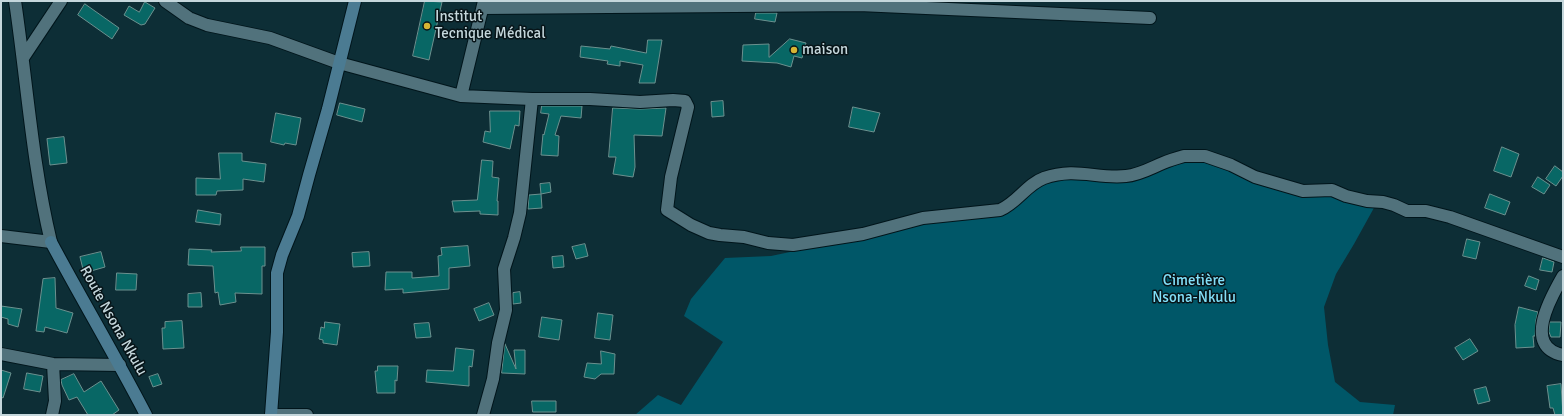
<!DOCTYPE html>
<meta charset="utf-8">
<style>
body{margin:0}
#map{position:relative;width:1564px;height:416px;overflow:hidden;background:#0d2e36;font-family:Signika,sans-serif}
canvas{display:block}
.frame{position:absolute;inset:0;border:2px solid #c5d7dc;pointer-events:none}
</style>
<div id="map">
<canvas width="1564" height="416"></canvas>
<div class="frame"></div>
</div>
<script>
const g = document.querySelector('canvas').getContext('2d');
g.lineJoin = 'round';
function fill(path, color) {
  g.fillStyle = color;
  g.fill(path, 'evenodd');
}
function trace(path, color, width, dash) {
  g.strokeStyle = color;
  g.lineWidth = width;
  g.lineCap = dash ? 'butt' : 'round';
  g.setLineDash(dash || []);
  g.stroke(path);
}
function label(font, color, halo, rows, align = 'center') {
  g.font = font + ' Signika,sans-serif';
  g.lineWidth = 3;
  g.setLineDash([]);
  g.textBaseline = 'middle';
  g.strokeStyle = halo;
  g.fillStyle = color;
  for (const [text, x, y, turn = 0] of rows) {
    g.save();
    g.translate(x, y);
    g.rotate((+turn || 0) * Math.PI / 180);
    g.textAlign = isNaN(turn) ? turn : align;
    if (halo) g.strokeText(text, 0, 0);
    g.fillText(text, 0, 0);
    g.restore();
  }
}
fill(new Path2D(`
 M 1191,158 L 1375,206 L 1354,244 L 1336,274 L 1324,307 L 1328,345 L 1335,382 L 1360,402 L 1395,405 L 1393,415 L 635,415 L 658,395 L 681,405 L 723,342 L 684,316 L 691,299 L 725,258 L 771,256 L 937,221 L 1003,214 L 1036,188 L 1055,177 L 1104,180 Z`), '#005768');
const building = new Path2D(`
 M 425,1 L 442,2 L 429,60 L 413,56 Z
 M 145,2 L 155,8 L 145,24 L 141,25 L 124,15 L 129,6 L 139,12 Z
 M 85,4 L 119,28 L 112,39 L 78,15 Z
 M 756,13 L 777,13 L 775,22 L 755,19 Z
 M 790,39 L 806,43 L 802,58 L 794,56 L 791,67 L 777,63 L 742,61 L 743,45 L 769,44 L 769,57 Z
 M 648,40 L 662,40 L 655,83 L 639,83 L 643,65 L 620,61 L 620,66 L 607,64 L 608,61 L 580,57 L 581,46 L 610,49 L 611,46 L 646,53 Z
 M 723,101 L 724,116 L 712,117 L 711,102 Z
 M 340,103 L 365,109 L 362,122 L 337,115 Z
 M 542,106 L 582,106 L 581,118 L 561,116 L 555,135 L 559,136 L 558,156 L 541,155 L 543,134 L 544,135 L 549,114 L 541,113 Z
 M 853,107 L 880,113 L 874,132 L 849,127 Z
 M 613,108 L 640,109 L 666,108 L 662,136 L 634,135 L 635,167 L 633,177 L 613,174 L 616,157 L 609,157 Z
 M 490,111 L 520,111 L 519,126 L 515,125 L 510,149 L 483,142 L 485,131 L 490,132 Z
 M 276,113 L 301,118 L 296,145 L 285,143 L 284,145 L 271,142 Z
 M 64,137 L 67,163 L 50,165 L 47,139 Z
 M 1502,147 L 1519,154 L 1511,177 L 1494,171 Z
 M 219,153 L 242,153 L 242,161 L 266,164 L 264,182 L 243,179 L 243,190 L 217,191 L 216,195 L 196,195 L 196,178 L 220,179 Z
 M 482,160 L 493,161 L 492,177 L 499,178 L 497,201 L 498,201 L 498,215 L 480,214 L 480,211 L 454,212 L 452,201 L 477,200 Z
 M 1555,166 L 1563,172 L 1563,176 L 1556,186 L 1546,179 Z
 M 1538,177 L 1550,185 L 1544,194 L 1532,187 Z
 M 550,183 L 551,192 L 541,194 L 542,208 L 528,209 L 529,195 L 541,194 L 540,184 Z
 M 1490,194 L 1510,202 L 1505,215 L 1485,208 Z
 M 198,210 L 221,214 L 220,225 L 196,222 Z
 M 1467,239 L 1480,242 L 1476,259 L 1463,256 Z
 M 585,244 L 588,256 L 576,259 L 572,247 Z
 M 468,246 L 470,266 L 449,268 L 449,289 L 403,293 L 403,289 L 385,290 L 386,272 L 412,272 L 412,278 L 439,276 L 438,256 L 442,255 L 441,248 Z
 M 241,247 L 265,247 L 265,266 L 262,266 L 262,294 L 235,293 L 236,302 L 220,305 L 218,292 L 215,293 L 213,266 L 188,265 L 189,249 L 212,250 L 211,252 L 241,251 Z
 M 101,252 L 105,267 L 84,273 L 80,257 Z
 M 369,252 L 370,266 L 353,267 L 352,253 Z
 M 563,256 L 564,267 L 553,268 L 552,257 Z
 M 1543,258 L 1554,262 L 1552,272 L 1540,270 Z
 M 117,273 L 137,274 L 136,290 L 116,290 Z
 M 1529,276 L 1539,280 L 1536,290 L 1525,286 Z
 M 55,278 L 56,308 L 73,313 L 67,333 L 45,327 L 44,332 L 36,331 L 43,279 Z
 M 520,292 L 521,303 L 513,304 L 513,293 Z
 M 201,293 L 202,307 L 188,307 L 188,294 Z
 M 489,303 L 494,315 L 479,321 L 474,309 Z
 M 1,306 L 22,309 L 18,327 L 8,324 L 8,319 L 1,317 Z
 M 1519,307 L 1538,312 L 1536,320 L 1535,336 L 1533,336 L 1534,347 L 1516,348 L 1515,325 Z
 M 598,313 L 613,315 L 610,340 L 595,338 Z
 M 542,317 L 562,320 L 559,340 L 539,337 Z
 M 182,321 L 184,348 L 163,349 L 162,328 L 165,328 L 165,322 Z
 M 325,322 L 340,324 L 337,345 L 323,343 L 323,340 L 319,339 L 321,327 L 324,328 Z
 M 1550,322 L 1561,322 L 1560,337 L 1551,337 L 1549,332 Z
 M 429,323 L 431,337 L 416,338 L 414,324 Z
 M 1470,339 L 1478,351 L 1463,360 L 1455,348 Z
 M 505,344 L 516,369 L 514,350 L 525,350 L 525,374 L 502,373 Z
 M 456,348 L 474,350 L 472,367 L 469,366 L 469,386 L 426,382 L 427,370 L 453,371 Z
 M 601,351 L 615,354 L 614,374 L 601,374 L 595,379 L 584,377 L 587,363 L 601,364 Z
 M 378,366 L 398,366 L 397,381 L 395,380 L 395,393 L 377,393 L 375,371 L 377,371 Z
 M 1,370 L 11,373 L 3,398 L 1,397 Z
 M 27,373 L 43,376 L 40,392 L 24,389 Z
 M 74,374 L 84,392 L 101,381 L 119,410 L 112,415 L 88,415 L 77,397 L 69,400 L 62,385 L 61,380 Z
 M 158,374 L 162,384 L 153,387 L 149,377 Z
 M 1561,384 L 1563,415 L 1555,415 L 1553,408 L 1550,408 L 1547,386 Z
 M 1486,387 L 1490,401 L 1478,404 L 1474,390 Z
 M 532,401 L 556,401 L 556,412 L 533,412 Z`);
fill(building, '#086765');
trace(building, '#6c918f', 1);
const street = new Path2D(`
 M 165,1 L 189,18 L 207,25 L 270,38 L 339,63 L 461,96 L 532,99 L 590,99 L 640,102 L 673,100 L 685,101 L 688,107 L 671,177 L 667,210 L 691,225 L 709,233 L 720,235 L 744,237 L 768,243 L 793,245 L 863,234 L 923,218 L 1000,210 C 1017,203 1027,184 1044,178 C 1076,167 1096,179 1126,176 C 1139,175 1151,168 1163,163 C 1170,160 1177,158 1184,156 L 1205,156 L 1231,165 L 1255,177 L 1303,191 L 1332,190 L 1346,196 L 1367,201 L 1383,202 L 1394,205 L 1407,211 L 1426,211 L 1450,217 L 1563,257
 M 483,8 L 859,5 L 1150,18
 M 23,58 L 61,1
 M 461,96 L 484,1
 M 1,236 L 51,242 C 32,163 27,82 15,1
 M 1563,276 C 1551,297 1522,347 1563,355
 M 1,354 L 53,364 L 120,365
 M 52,415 L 55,401 L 53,364
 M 271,415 L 307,415
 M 483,415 L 493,379 L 498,343 L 506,310 L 504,269 L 514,238 L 520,213 L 532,99`);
const secondary = new Path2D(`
 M 51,242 C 82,300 116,357 146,415
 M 271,415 L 277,332 L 277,273 L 282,255 L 298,216 L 309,175 L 328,109 L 355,1`);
trace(street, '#00151b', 14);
trace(secondary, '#00151b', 14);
trace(street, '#51727c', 12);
trace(secondary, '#4b7b92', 12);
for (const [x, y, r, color] of [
 [427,26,4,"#d5b534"],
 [794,50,4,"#d5b534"]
]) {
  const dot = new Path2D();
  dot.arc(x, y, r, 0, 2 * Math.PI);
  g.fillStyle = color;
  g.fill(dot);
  trace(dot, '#071418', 1.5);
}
label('15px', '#c5d7dc', '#071418', [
 ["Institut",435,17],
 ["Tecnique Médical",435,34],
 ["maison",802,50]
], 'left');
label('15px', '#82e0f9', '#071418', [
 ["Cimetière",1194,281],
 ["Nsona-Nkulu",1194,298]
]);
label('15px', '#c5d7dc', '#071418', [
 ["Route Nsona Nkulu",113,321,61]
]);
</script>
